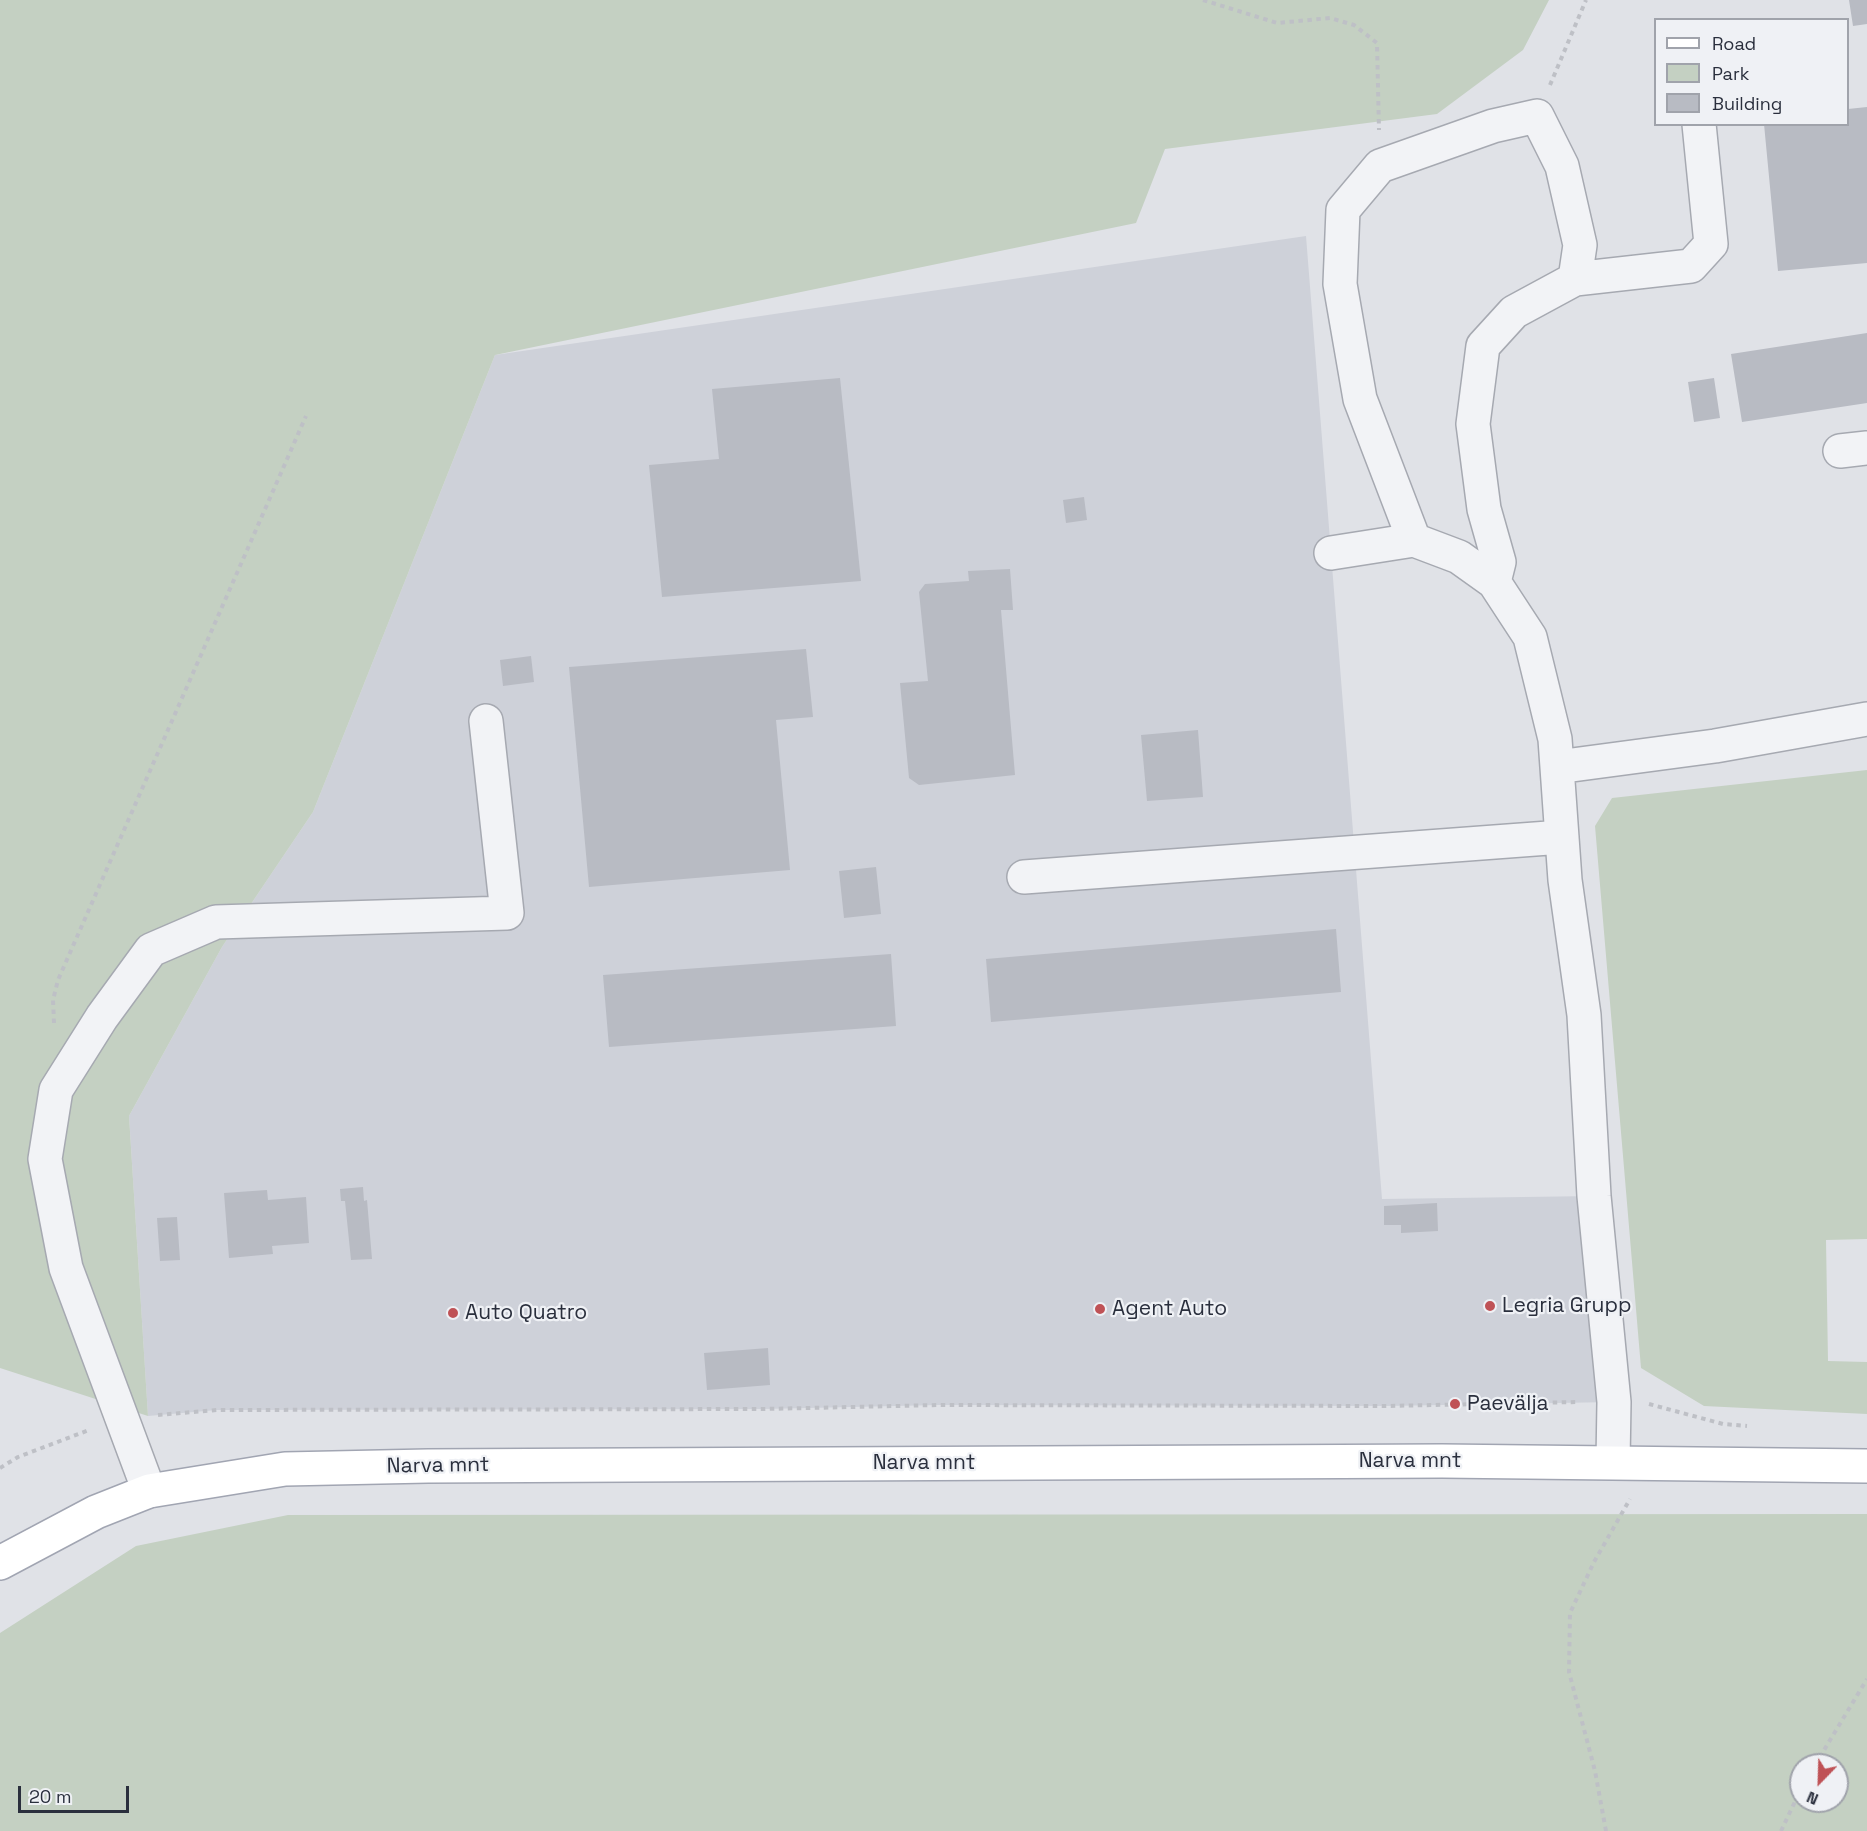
<!DOCTYPE html>
<meta charset="utf-8">
<style>
body{margin:0}
#map{position:relative;width:1867px;height:1831px;overflow:hidden;background:#e0e2e7;font-family:"Space Grotesk",sans-serif}
canvas{display:block}
.legend{position:absolute;left:1654px;top:18px;width:195px;height:108px;box-sizing:border-box;background:#eff1f5;border:2px solid #a0a3ab;margin:0;padding:8px 10px;list-style:none;font-size:18px;color:#2a2f3d}
.legend li{display:flex;align-items:center;gap:12px;height:30px}
.legend b{width:30px;border:2px solid #a0a3ab}
.north{position:absolute;left:1789px;top:1753px;width:60px;height:60px;box-sizing:border-box;background:#eff1f5;border:2px solid #a0a3ab;border-radius:50%;rotate:203deg;font-size:16px;font-weight:700;line-height:24px;text-align:center;color:#2a2f3d}
.north::after{content:'';display:block;margin:auto;width:21px;height:27px;background:#bf5256;clip-path:polygon(50% 0,100% 100%,50% 72%,0 100%)}
.scale{position:absolute;left:18px;top:1786px;width:111px;height:27px;box-sizing:border-box;border:3px solid #2a2f3d;border-top:0;padding-left:8px;font-size:18px;line-height:21px;white-space:nowrap;color:#2a2f3d;-webkit-text-stroke:4px #eff1f5;paint-order:stroke}
</style>
<div id="map">
<canvas width="1867" height="1831"></canvas>
<ul class="legend">
<li><b style="height:8px;background:#fff"></b>Road</li>
<li><b style="height:16px;background:#c4d0c2"></b>Park</li>
<li><b style="height:16px;background:#b8bbc3"></b>Building</li>
</ul>
<div class="north">N</div>
<div class="scale">20 m</div>
</div>
<script>
const g = document.querySelector('canvas').getContext('2d');
g.lineJoin = 'round';
function fill(path, color) {
  g.fillStyle = color;
  g.fill(path, 'evenodd');
}
function trace(path, color, width, dash) {
  g.strokeStyle = color;
  g.lineWidth = width;
  g.lineCap = dash ? 'butt' : 'round';
  g.setLineDash(dash || []);
  g.stroke(path);
}
function label(font, color, halo, rows, align = 'center') {
  g.font = font + ' "Space Grotesk",sans-serif';
  g.lineWidth = 4.5;
  g.setLineDash([]);
  g.textBaseline = 'middle';
  g.strokeStyle = halo;
  g.fillStyle = color;
  for (const [text, x, y, turn = 0] of rows) {
    g.save();
    g.translate(x, y);
    g.rotate((+turn || 0) * Math.PI / 180);
    g.textAlign = isNaN(turn) ? turn : align;
    if (halo) g.strokeText(text, 0, 0);
    g.fillText(text, 0, 0);
    g.restore();
  }
}
fill(new Path2D(`
 M 1306,236 L 1382,1199 L 1594,1196 L 1614,1402 L 1386,1406 L 939,1405 L 764,1409 L 217,1410 L 148,1416 L 129,1116 L 222,947 L 313,812 L 495,355 Z`), '#ced1d9');
fill(new Path2D(`
 M 0,0 L 1549,0 L 1523,50 L 1437,114 L 1165,149 L 1136,223 L 495,355 L 313,812 L 222,947 L 129,1116 L 148,1416 L 0,1368 Z
 M 1867,770 L 1867,1239 L 1826,1240 L 1828,1361 L 1867,1362 L 1867,1414 L 1704,1406 L 1641,1368 L 1595,826 L 1612,798 Z
 M 1867,1514 L 1867,1831 L 0,1831 L 0,1633 L 136,1546 L 288,1515 ZM 1801,1765 L 1837,1765 L 1837,1801 L 1801,1801 Z`), '#c4d0c2');
fill(new Path2D(`
 M 1849,0 L 1867,0 L 1867,24 L 1853,26 Z
 M 1867,107 L 1867,263 L 1778,271 L 1764,124 L 1848,124 L 1848,109 Z
 M 1867,333 L 1867,403 L 1742,422 L 1731,354 Z
 M 840,378 L 861,581 L 662,597 L 649,465 L 719,459 L 712,389 Z
 M 1714,378 L 1720,418 L 1694,422 L 1688,382 Z
 M 1084,497 L 1087,520 L 1066,523 L 1063,500 Z
 M 1010,569 L 1013,610 L 1001,610 L 1015,775 L 919,785 L 909,778 L 900,683 L 928,681 L 919,592 L 925,584 L 969,581 L 968,571 Z
 M 806,649 L 813,717 L 776,720 L 790,870 L 589,887 L 569,667 Z
 M 531,656 L 534,682 L 503,686 L 500,660 Z
 M 1198,730 L 1203,797 L 1147,801 L 1141,735 Z
 M 876,867 L 881,914 L 844,918 L 839,871 Z
 M 1336,929 L 1341,992 L 991,1022 L 986,959 Z
 M 891,954 L 896,1026 L 609,1047 L 603,975 Z
 M 363,1187 L 364,1201 L 367,1200 L 372,1259 L 351,1260 L 345,1201 L 341,1201 L 340,1189 Z
 M 267,1190 L 268,1200 L 306,1197 L 309,1243 L 272,1246 L 273,1254 L 229,1258 L 224,1193 Z
 M 1437,1203 L 1438,1231 L 1401,1233 L 1401,1225 L 1384,1225 L 1384,1206 Z
 M 177,1217 L 180,1260 L 160,1261 L 157,1218 Z
 M 768,1348 L 770,1385 L 707,1390 L 704,1353 Z`), '#b8bbc3');
const minor = new Path2D(`
 M 1840,451 L 1867,448
 M 1414,540 L 1360,399 L 1340,284 L 1343,210 L 1380,166 L 1493,126 L 1537,116 L 1562,166 L 1580,245 L 1575,279
 M 1331,553 L 1414,540 L 1459,557 L 1494,582 L 1530,637 L 1555,739 L 1565,880 L 1584,1015 L 1594,1196 L 1614,1402 L 1613,1461
 M 1494,582 L 1499,562 L 1484,509 L 1473,424 L 1483,346 L 1514,312 L 1575,279 L 1691,266 L 1711,244 L 1699,124
 M 1557,767 L 1715,746 L 1867,719
 M 1024,877 L 1562,837
 M 149,1491 L 66,1268 L 45,1159 L 56,1090 L 102,1017 L 151,950 L 216,922 L 507,913 L 486,721`);
const major = new Path2D(`
 M 0,1563 L 96,1512 L 149,1491 L 285,1469 L 428,1466 L 1442,1461 L 1867,1466`);
trace(minor, '#a6a9b1', 36);
trace(major, '#a1a5b2', 36);
trace(new Path2D(`
 M 1203,0 L 1277,23 L 1330,18 L 1354,25 L 1377,43 L 1379,130
 M 1550,85 L 1586,0
 M 54,1023 L 53,1000 L 58,980 L 306,416
 M 1649,1404 L 1723,1424 L 1747,1426
 M 158,1415 L 217,1410 L 764,1409 L 939,1405 L 1386,1406 L 1578,1402
 M 0,1468 L 18,1457 L 89,1430
 M 1815,1765 L 1867,1679
 M 1606,1831 L 1595,1771 L 1569,1672 L 1570,1613 L 1594,1562 L 1630,1499
 M 1781,1831 L 1801,1789`), '#bec0c6', 4, [4.5, 4.5]);
trace(minor, '#f2f3f6', 33);
trace(major, '#fff', 33);
for (const [x, y, r, color] of [
 [1490,1306,6,"#bf5256"],
 [1100,1309,6,"#bf5256"],
 [453,1313,6,"#bf5256"],
 [1455,1404,6,"#bf5256"]
]) {
  const dot = new Path2D();
  dot.arc(x, y, r, 0, 2 * Math.PI);
  g.fillStyle = color;
  g.fill(dot);
  trace(dot, '#eff1f5', 2);
}
label('21px', '#2a2f3d', '#eff1f5', [
 ["Legria Grupp",1502,1306],
 ["Agent Auto",1112,1309],
 ["Auto Quatro",465,1313],
 ["Paevälja",1467,1404]
], 'left');
label('21px', '#2a2f3d', '#eff1f5', [
 ["Narva mnt",1410,1461],
 ["Narva mnt",924,1463],
 ["Narva mnt",438,1466,-1]
]);
</script>
